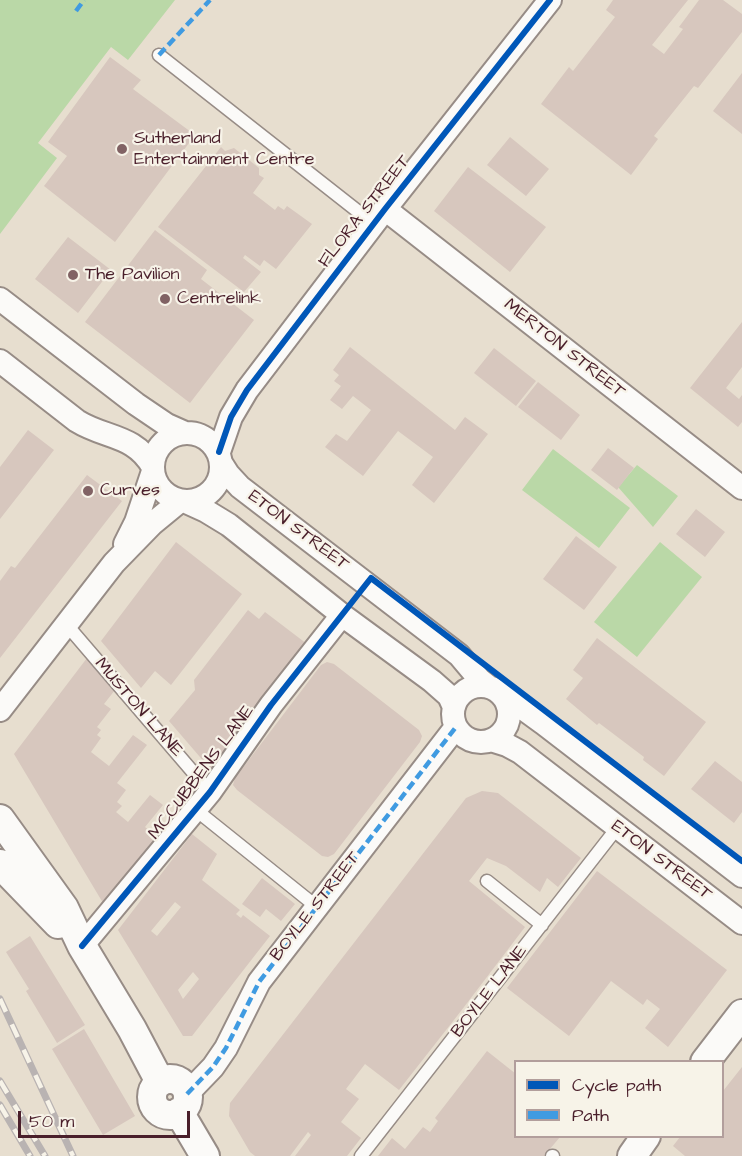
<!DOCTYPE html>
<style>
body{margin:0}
#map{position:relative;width:742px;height:1156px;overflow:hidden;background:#e7decf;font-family:"Architects Daughter",sans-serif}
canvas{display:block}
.legend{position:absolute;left:514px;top:1060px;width:210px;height:78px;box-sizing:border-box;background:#f7f3e8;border:2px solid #b29e9c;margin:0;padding:8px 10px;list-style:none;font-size:18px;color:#4a1f2b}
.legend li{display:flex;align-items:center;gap:12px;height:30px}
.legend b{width:30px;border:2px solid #b29e9c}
.scale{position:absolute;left:18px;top:1111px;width:172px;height:27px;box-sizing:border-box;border:3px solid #4a1f2b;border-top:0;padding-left:8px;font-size:18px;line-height:21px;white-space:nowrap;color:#4a1f2b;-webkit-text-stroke:4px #f7f3e8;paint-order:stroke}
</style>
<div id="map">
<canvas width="742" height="1156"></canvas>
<ul class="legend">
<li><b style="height:8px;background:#0057b8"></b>Cycle path</li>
<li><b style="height:8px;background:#409be1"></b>Path</li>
</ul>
<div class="scale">50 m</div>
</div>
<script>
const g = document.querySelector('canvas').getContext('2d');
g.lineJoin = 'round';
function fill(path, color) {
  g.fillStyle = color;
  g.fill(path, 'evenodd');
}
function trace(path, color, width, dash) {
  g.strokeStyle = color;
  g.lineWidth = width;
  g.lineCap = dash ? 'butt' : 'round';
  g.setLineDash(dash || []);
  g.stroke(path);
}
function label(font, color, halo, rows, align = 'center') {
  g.font = font + ' "Architects Daughter",sans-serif';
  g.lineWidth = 4.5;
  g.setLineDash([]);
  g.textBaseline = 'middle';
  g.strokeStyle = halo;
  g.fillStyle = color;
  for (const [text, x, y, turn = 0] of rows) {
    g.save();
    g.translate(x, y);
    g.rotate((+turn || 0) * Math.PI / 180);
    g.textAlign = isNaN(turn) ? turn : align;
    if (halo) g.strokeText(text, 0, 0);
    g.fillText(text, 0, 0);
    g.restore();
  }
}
fill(new Path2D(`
 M 0,0 L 175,0 L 128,60 L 111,47 L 38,143 L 57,158 L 0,234 Z
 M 553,449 L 630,508 L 599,548 L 522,490 Z
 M 637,465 L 678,496 L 653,527 L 618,487 Z
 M 660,542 L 702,577 L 637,657 L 594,622 Z`), '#bad8a7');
fill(new Path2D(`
 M 613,0 L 688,0 L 652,45 L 664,54 L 683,29 L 679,27 L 699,0 L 723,0 L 742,14 L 742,32 L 698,88 L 694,86 L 654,136 L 658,139 L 631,175 L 541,104 L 569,67 L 573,71 L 615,17 L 606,10 Z
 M 110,57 L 141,80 L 133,89 L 195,135 L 115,242 L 44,186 L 67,156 L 48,142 Z
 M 742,73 L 742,134 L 713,111 Z
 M 510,137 L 549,169 L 526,196 L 487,165 Z
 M 221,147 L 225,151 L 234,148 L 259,168 L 259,175 L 264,178 L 253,193 L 275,210 L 278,206 L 284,210 L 287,206 L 312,224 L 276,269 L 264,260 L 260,266 L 245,255 L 243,258 L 261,272 L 244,292 L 158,227 Z
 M 468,167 L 546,227 L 510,272 L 434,211 Z
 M 155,230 L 207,270 L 201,279 L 254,320 L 190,403 L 85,322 Z
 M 68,237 L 111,270 L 78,313 L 35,279 Z
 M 742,322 L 742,367 L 726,388 L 739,399 L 742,395 L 742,422 L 738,427 L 690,388 Z
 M 350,347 L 455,430 L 465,417 L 488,434 L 434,503 L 412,485 L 433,457 L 398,431 L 363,476 L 325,447 L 336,434 L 347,441 L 371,410 L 353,396 L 342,409 L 330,400 L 341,386 L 334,381 L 339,375 L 333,370 Z
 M 494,348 L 536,381 L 516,406 L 474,373 Z
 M 538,382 L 580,415 L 561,440 L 518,407 Z
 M 28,430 L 54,450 L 0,519 L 0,467 Z
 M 608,448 L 634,468 L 617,490 L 591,470 Z
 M 87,475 L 122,501 L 0,658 L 0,581 L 11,566 L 15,568 Z
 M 696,509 L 725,532 L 705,557 L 676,534 Z
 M 576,536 L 617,567 L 584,610 L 543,579 Z
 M 176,542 L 242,594 L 171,685 L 155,671 L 141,688 L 101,641 Z
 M 248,610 L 259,619 L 265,612 L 307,644 L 212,771 L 169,721 L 195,690 L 194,680 Z
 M 597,638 L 706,722 L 664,776 L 643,760 L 644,757 L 599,723 L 597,725 L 566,699 L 583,678 L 573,670 Z
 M 87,658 L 115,690 L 104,704 L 111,709 L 97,727 L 101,730 L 97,735 L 101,738 L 91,752 L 109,766 L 133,735 L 147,745 L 117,783 L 126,790 L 117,802 L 122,806 L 116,812 L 128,822 L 150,795 L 163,805 L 145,827 L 160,839 L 106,908 L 14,754 Z
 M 327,662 L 334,664 L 419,730 L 422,736 L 420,742 L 334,854 L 328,857 L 322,856 L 237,790 L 233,785 L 235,778 L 321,665 Z
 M 715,761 L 742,782 L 742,812 L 734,823 L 691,789 Z
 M 482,791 L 498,793 L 581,858 L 558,887 L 547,878 L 540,892 L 506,866 L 487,858 L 469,881 L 525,927 L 461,1011 L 399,1090 L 365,1064 L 346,1089 L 359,1099 L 341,1122 L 361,1138 L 347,1156 L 295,1156 L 311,1135 L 308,1132 L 290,1156 L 255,1156 L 250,1152 L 229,1116 L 230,1103 L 466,798 Z
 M 192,834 L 217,854 L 202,880 L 240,910 L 236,914 L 241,918 L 243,915 L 270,936 L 192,1036 L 183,1036 L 118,930 ZM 175,902 L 181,907 L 157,936 L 151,931 ZM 193,972 L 199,979 L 183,999 L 178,990 Z
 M 597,871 L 727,970 L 668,1047 L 645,1028 L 660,1009 L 647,999 L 643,1005 L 611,981 L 569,1036 L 507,988 Z
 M 262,878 L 295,904 L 281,921 L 266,909 L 260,917 L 242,904 Z
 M 30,936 L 85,1025 L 57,1043 L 26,991 L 29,989 L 6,952 Z
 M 84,1029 L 135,1116 L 103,1135 L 52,1049 Z
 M 487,1051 L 516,1074 L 516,1136 L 560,1137 L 544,1156 L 378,1156 L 392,1138 L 405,1149 L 423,1127 L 430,1132 L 438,1121 L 435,1118 Z
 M 742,1067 L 742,1156 L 685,1156 L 673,1146 L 680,1137 L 723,1137 L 723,1091 Z`), '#d7c7be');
const service = new Path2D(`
 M 159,55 L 374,224
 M 66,624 L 210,792
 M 196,810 L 317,907
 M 487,881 L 542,925
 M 361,1156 L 617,828
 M 552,1156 L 553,1156`);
const minor = new Path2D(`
 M 385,209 L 742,488
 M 0,299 L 136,404 L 167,425 L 185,433
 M 0,361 L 77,421 C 106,439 134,434 153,467
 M153 467a34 34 0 1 1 68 0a34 34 0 1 1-68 0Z
 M 219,452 L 231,417 L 247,390 L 385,209 L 550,0
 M 221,463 L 228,474 L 240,487 L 459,655 L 480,680 L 489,687
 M 184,501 L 206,511 L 229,525 L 342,615 L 432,681 L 449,696 L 454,707
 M 125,544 L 136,522 L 153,471
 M453 714a28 28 0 1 1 56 0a28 28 0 1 1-56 0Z
 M 499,691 L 543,723 L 742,876
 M 0,710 L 114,563 L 152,524 L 180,501
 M 491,740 L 507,745 L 520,752 L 742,923
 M 82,946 L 210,792 L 271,705 L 342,615
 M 187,1094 L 213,1067 L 226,1048 L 259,982 L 456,727`);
const tertiary = new Path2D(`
 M 0,819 L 64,908 L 82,946 L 132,1029 L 160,1082
 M 0,864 L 58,924
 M 705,1062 L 742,1014
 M152 1097a18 18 0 1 1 36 0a18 18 0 1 1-36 0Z
 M 179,1112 L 205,1156
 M 632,1156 L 646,1136`);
trace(service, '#978c86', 15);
trace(minor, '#978c86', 26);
trace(tertiary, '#978c86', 32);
trace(service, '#fbfaf8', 12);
trace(minor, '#fbfaf8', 22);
trace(tertiary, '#fbfaf8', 28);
const rail = new Path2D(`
 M 0,999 L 73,1156
 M 0,1081 L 45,1156
 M 0,1105 L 30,1156`);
trace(rail, '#b9b3b2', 7);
trace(rail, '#f7f3e8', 4.5, [14]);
trace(new Path2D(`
 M 76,11 L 84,0
 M 159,55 L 210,0
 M 187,1094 L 213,1067 L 226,1048 L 259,982 L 456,727`), '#409be1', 4.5, [9, 4.5]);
trace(new Path2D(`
 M 219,452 L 231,417 L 247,390 L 385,209 L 550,0
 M 82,946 L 210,792 L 271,705 L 371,578 L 742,861`), '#0057b8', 6);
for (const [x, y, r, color] of [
 [122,149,6,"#816264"],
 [73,275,6,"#816264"],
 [165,299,6,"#816264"],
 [88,491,6,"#816264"]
]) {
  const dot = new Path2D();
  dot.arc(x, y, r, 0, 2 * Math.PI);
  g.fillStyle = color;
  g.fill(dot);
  trace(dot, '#f7f3e8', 2);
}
label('18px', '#4a1f2b', '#f7f3e8', [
 ["Sutherland",134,139],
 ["Entertainment Centre",134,160],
 ["The Pavilion",85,275],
 ["Centrelink",177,299],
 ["Curves",100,491]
], 'left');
label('18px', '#4a1f2b', '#f7f3e8', [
 ["FLORA STREET",365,212,-52],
 ["MERTON STREET",564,349,38],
 ["ETON STREET",298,531,37],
 ["MUSTON LANE",138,708,49],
 ["MCCUBBENS LANE",202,773,-53],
 ["ETON STREET",661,861,37],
 ["BOYLE STREET",316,907,-52],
 ["BOYLE LANE",490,992,-52]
]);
</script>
